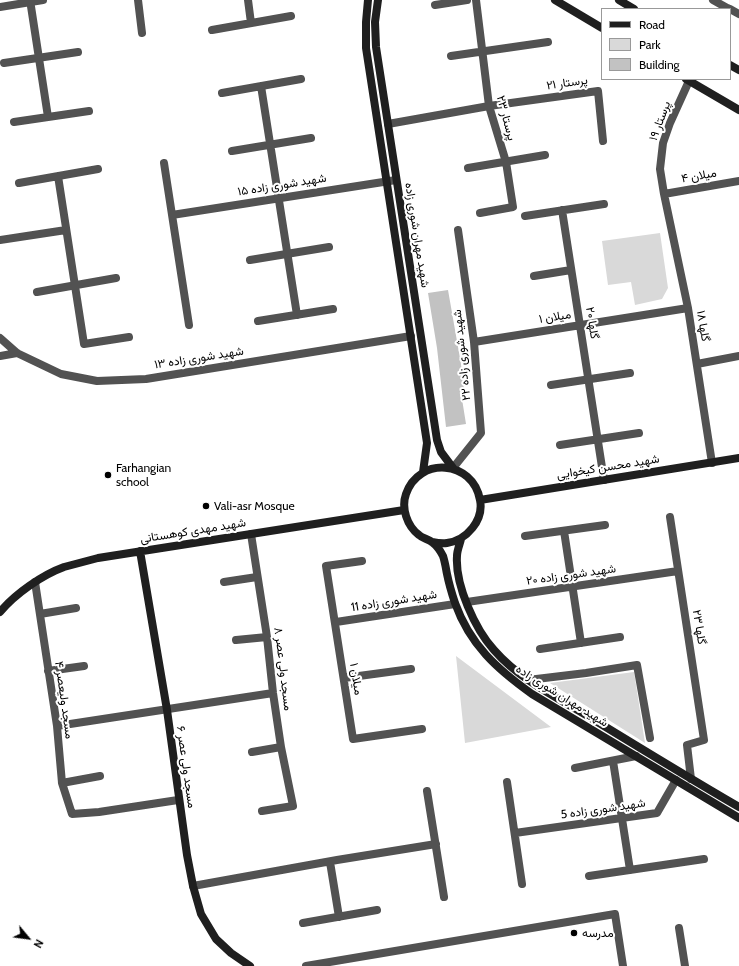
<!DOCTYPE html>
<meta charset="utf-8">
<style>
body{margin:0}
#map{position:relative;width:739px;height:966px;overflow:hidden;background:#fff;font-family:Cabin,sans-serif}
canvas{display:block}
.legend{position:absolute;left:601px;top:8px;width:130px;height:72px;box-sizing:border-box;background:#fff;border:1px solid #999;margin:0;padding:5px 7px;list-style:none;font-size:12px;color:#000}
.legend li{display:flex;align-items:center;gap:8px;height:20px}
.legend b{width:20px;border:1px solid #999}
.north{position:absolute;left:8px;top:918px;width:40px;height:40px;-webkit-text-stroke:3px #fff;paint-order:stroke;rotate:119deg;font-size:11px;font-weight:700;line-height:16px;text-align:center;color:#000}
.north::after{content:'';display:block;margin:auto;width:14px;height:18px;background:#000;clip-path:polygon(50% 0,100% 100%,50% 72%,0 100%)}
</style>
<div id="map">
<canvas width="739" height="966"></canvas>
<ul class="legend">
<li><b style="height:5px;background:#1f1f1f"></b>Road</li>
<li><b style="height:11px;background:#d9d9d9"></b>Park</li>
<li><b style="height:11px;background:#c2c2c2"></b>Building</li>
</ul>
<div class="north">N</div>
</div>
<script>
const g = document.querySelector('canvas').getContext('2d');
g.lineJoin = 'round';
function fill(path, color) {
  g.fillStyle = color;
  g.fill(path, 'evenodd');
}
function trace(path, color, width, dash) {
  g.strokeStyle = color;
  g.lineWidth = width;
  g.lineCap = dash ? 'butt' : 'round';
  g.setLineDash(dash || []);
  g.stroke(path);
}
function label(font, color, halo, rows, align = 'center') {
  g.font = font + ' Cabin,Vazirmatn,sans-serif';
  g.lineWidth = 4;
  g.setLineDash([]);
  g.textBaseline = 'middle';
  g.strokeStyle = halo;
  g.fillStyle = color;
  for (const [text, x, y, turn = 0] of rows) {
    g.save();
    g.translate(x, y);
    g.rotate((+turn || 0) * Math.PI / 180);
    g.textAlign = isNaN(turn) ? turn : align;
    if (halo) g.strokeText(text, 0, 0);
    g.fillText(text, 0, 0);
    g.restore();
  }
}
fill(new Path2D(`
 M 660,233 L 668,288 L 662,299 L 635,305 L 631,282 L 608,285 L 602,241 Z
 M 456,656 L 551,727 L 465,743 Z
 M 634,672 L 645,743 L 550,683 Z`), '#d9d9d9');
fill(new Path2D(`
 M 448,290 L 461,364 L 465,399 L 462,399 L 466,424 L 446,427 L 437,348 L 428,293 Z`), '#c2c2c2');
trace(new Path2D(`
 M 30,0 L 48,117
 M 138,0 L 142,33
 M 248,0 L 251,23
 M 476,0 L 489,106 L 506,162 L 513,207 L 480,213
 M 713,0 L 729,9
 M 435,5 L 467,0
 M 0,7 L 43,0
 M 730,9 L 739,14
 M 212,30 L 291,16
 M 451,56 L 548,42
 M 4,63 L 78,52
 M 689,81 L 670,123 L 663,143 L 660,169 L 664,194 L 688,308 L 712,463
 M 261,86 L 297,315
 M 222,93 L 301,79
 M 14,122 L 89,111
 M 388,124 L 489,106 L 598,91 L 603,141
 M 232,151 L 311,138
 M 164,163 L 189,325
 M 468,168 L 545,155
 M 58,176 L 84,344 L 129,337
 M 19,183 L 98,169
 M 664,194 L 739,181
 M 562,210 L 604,480
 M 172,215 L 396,180
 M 525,216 L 604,204
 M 0,240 L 66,230
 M 250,260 L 329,247
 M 534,276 L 571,270
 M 37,292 L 116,278
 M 258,321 L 333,309
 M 0,338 L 17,353 L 61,374 L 97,381 L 146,379 L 411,336
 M 474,342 L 688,308
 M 0,356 L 17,353
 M 697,364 L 739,356
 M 551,385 L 630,373
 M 560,445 L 639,433
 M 453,468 L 481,433 L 474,342 L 458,230
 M 670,517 L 704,740 L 687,745 L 691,779
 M 564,531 L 581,643
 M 251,534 L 267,637 L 273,693 L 281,747 L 293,806 L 262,811
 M 525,536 L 605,525
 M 362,561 L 326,566 L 353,739 L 422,729
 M 35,582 L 57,726 L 62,783 L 100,776
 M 224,582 L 257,577
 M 467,602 L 678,571
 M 40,614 L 76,608
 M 336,622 L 455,604
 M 236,640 L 267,637
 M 540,649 L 620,637
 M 48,671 L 84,666
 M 344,678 L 411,669
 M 528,680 L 586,673 L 637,665 L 650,738
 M 57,726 L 273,693
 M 252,752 L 281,747
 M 613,761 L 630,870
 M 575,768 L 636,756
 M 507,782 L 522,884
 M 62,783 L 72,814 L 99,812 L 178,800
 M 427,791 L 444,897
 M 515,833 L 657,813 L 676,780
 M 330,862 L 339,917
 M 589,876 L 704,859
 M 193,886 L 337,860 L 436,844
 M 303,923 L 377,910
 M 679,928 L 685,966
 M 306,966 L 615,914 L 623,966`), '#525252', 8);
trace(new Path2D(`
 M 368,0 L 366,22 L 366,48 L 427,443 L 423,472
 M 378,0 L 375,22 L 376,47 L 437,440 L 441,452 L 453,468
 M 555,0 L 602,28
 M 619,0 L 634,9
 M 730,65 L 739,70
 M 686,79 L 739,110
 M 480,500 L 739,458
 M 461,539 C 460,544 457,550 457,556 C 455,585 475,629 494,650 C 520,680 558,698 591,718 C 640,748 689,778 739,807
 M 432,542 C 437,543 442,544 447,543 C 467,540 484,520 480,500 C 473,460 419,456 406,494 C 401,508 407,526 419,535 C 422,538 428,539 432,542 C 436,545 441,552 443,556 C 445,562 446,569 447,574 C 449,584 452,594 455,603 C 470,645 497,669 532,694 L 739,818
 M 140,551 L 167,710 L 187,855 L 193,886 L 201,914 L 216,939 L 231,953 L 250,966
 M 0,612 C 15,594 42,575 64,567 C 75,564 87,561 98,558 L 404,510`), '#1f1f1f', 8);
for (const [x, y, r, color] of [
 [108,475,4,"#000"],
 [206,506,4,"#000"],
 [574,933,4,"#000"]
]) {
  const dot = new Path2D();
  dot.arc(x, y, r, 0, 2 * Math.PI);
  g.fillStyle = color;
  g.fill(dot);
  trace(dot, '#fff', 1.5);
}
label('12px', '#000', '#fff', [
 ["پرستار ۲۱",567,83,-8],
 ["پرستار ۲۳",506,118,75],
 ["پرستار ۱۹",660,121,-70],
 ["میلان ۴",699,176,-10],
 ["شهید شوری زاده ۱۵",282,185,-9],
 ["شهید مهران شوری زاده",417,235,81],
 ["میلان ۱",555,317,-9],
 ["گلها ۲۰",592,323,81],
 ["گلها ۱۸",703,326,81],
 ["شهید شوری زاده ۲۲",462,355,-96],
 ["شهید شوری زاده ۱۳",199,358,-9],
 ["شهید محسن کیخوایی",608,467,-9],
 ["شهید مهدی کوهستانی",193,531,-9],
 ["شهید شوری زاده ۲۰",571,575,-8],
 ["شهید شوری زاده 11",394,601,-9],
 ["گلها ۲۳",699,627,81],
 ["مسجد ولی عصر ۸",283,669,83],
 ["میلان ۱",356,679,81],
 ["شهید مهران شوری زاده",562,696,32],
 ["مسجد ولیعصر ۴",64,700,82],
 ["مسجد ولی عصر ۶",186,767,82],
 ["شهید شوری زاده 5",603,809,-8]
]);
label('12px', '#000', '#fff', [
 ["Farhangian",116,468],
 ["school",116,482],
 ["Vali-asr Mosque",214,506],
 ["مدرسه",582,933]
], 'left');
</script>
